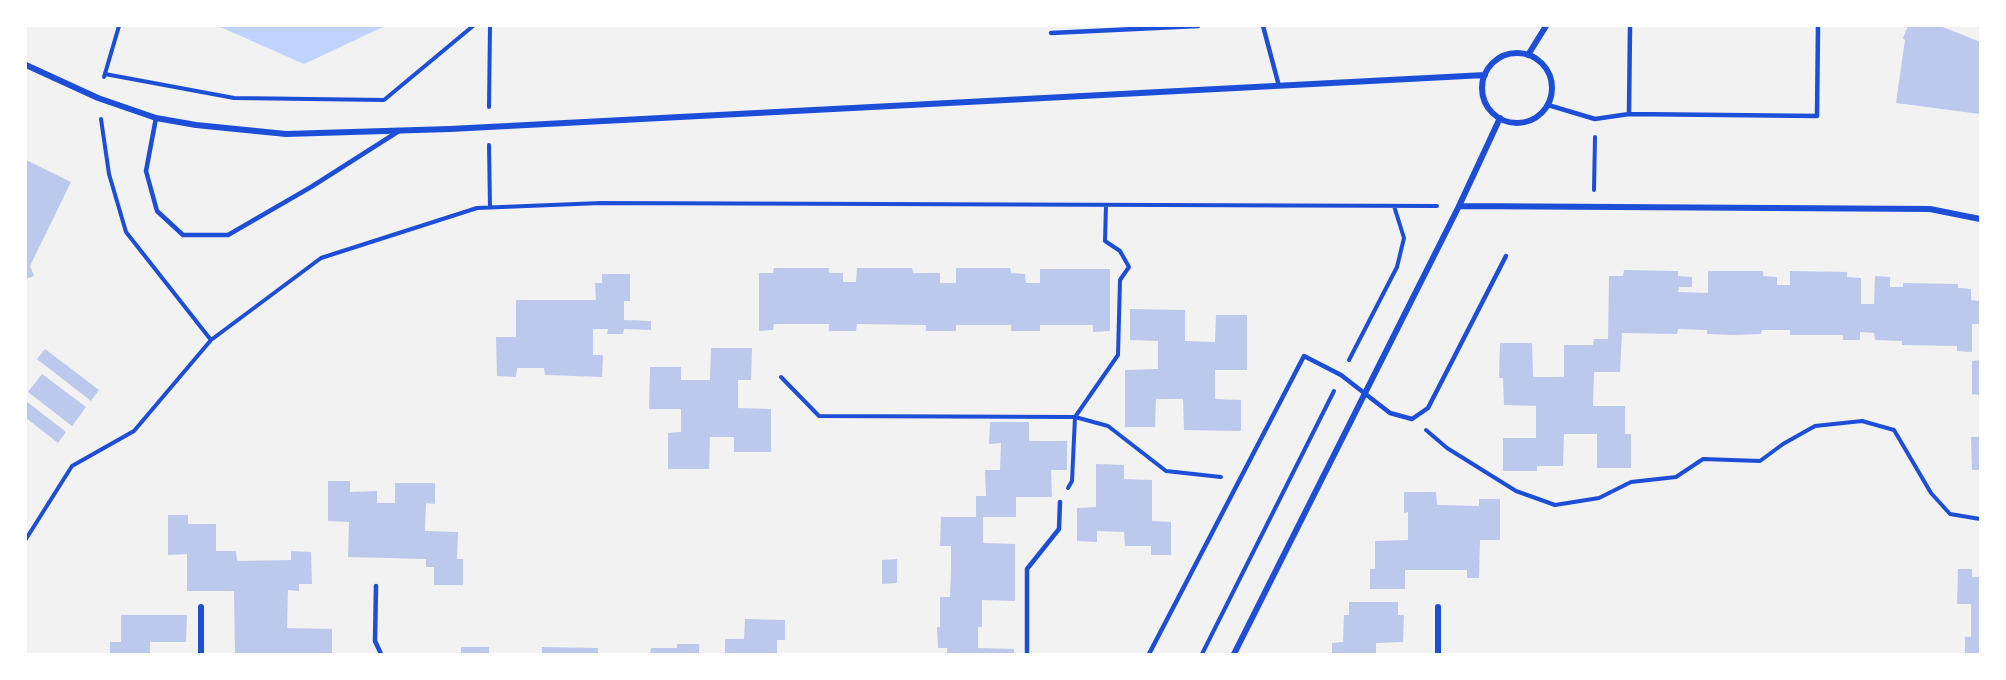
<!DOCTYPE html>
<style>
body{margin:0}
#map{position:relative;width:2006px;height:680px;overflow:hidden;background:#f2f2f2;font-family:Ubuntu,sans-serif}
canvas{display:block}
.frame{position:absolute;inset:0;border:27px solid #fff;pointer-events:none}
</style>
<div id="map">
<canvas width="2006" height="680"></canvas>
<div class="frame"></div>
</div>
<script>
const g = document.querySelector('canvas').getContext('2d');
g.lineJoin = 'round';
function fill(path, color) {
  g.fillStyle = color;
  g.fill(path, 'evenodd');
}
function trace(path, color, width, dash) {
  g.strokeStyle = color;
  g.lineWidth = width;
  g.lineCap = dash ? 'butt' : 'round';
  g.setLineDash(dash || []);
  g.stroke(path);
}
fill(new Path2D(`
 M 218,26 L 385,26 L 304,64 Z`), '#bfd3fe');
fill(new Path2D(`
 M 1908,26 L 1940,26 L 1980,42 L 1980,114 L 1896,103 L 1905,40 L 1903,38 Z
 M 26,160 L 71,182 L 30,266 L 34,276 L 26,279 Z
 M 774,268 L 829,268 L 829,273 L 843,273 L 843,282 L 856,282 L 857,268 L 912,268 L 913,273 L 940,273 L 940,283 L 956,283 L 956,268 L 1010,268 L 1011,273 L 1025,274 L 1026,283 L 1040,283 L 1040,269 L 1110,269 L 1110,331 L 1093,332 L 1093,325 L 1040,325 L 1040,331 L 1011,331 L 1011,325 L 956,325 L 956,331 L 926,331 L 926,325 L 857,324 L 856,331 L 829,331 L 829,324 L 774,324 L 773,330 L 759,331 L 759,273 L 773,273 Z
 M 1624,270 L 1678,271 L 1678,276 L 1692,277 L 1692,287 L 1679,287 L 1678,292 L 1708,293 L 1708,271 L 1763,271 L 1763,276 L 1777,277 L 1777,285 L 1790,285 L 1790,271 L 1847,272 L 1847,277 L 1861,278 L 1861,304 L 1874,304 L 1875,276 L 1890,277 L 1890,287 L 1903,287 L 1903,283 L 1958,284 L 1958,288 L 1971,289 L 1971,300 L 1980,301 L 1980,324 L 1972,324 L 1972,352 L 1957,351 L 1957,346 L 1902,345 L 1902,341 L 1875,340 L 1874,333 L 1860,332 L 1860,340 L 1843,340 L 1843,335 L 1790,335 L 1790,330 L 1762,330 L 1761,334 L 1734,335 L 1707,334 L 1707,330 L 1678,329 L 1677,334 L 1622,333 L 1620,372 L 1594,372 L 1593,406 L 1625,406 L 1625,434 L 1631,434 L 1631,468 L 1597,468 L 1597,434 L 1564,434 L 1563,466 L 1537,466 L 1537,471 L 1503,471 L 1503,438 L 1536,438 L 1536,406 L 1504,405 L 1503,378 L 1499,378 L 1500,343 L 1532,343 L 1533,377 L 1564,377 L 1564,345 L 1593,345 L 1594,339 L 1608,339 L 1609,276 L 1623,276 Z
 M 602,274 L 630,274 L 630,301 L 624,301 L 624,320 L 651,321 L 651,330 L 624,329 L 623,334 L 607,334 L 608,329 L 593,329 L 593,355 L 603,355 L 602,377 L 545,375 L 544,368 L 517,368 L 516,377 L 497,376 L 496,337 L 516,337 L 516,300 L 596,300 L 595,283 L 602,283 Z
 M 1130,309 L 1185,310 L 1185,341 L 1215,342 L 1216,315 L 1247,315 L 1247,370 L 1215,370 L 1215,399 L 1241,400 L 1241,431 L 1184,430 L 1183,399 L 1156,399 L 1155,427 L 1125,427 L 1125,370 L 1158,369 L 1158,341 L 1130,340 Z
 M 711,348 L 752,348 L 751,380 L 738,380 L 738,408 L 771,409 L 771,452 L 734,452 L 734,437 L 710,437 L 709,469 L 668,469 L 668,433 L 681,432 L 681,409 L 649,409 L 650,367 L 681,367 L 681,380 L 710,380 Z
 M 45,349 L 99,390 L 91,401 L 37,359 Z
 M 1980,360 L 1980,395 L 1972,394 L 1972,361 Z
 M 42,374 L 86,407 L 72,426 L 28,392 Z
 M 26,401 L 66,432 L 58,443 L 26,418 Z
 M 990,422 L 1029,422 L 1029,441 L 1067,441 L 1067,470 L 1051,470 L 1052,497 L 1016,497 L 1016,517 L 983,517 L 983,543 L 1015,544 L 1015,601 L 982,600 L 982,627 L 978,627 L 978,648 L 1014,649 L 1014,654 L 947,654 L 947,648 L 938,648 L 937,627 L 940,627 L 940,597 L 950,597 L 951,571 L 951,546 L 940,546 L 941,517 L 976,517 L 976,496 L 986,496 L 985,470 L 1000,470 L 1001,443 L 989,444 Z
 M 1971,437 L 1980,437 L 1980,470 L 1972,470 Z
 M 1096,464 L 1124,465 L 1124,479 L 1152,480 L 1152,521 L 1171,522 L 1171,555 L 1151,555 L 1151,546 L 1125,546 L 1124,532 L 1097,531 L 1097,542 L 1077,541 L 1077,508 L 1096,507 Z
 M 328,481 L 350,481 L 350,492 L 377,491 L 377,503 L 395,503 L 395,483 L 435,483 L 435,504 L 426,503 L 425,531 L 458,532 L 457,559 L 463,559 L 463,585 L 434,585 L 434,567 L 426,567 L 426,559 L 348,557 L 349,522 L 328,521 Z
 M 1404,492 L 1436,492 L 1437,505 L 1479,506 L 1479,499 L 1500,499 L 1500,540 L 1480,540 L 1479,578 L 1467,578 L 1467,570 L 1405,570 L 1405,589 L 1370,589 L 1370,569 L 1375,569 L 1375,541 L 1408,540 L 1408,512 L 1404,513 Z
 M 168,515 L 188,515 L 188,524 L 216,524 L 216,551 L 236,551 L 237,561 L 291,560 L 291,551 L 311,552 L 312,584 L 299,584 L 299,591 L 288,590 L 287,628 L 332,629 L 332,654 L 235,654 L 234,591 L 187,591 L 187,554 L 168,555 Z
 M 897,559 L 897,583 L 882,584 L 882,560 Z
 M 1958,569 L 1972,569 L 1972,577 L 1980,577 L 1980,654 L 1965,654 L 1965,637 L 1971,637 L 1971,604 L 1957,604 Z
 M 1349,602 L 1398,602 L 1398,615 L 1404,615 L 1403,642 L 1376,643 L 1376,654 L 1332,654 L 1332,643 L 1343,642 L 1344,615 L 1349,615 Z
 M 121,615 L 187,615 L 186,642 L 150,642 L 150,654 L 110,654 L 110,642 L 121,642 Z
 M 745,619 L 785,620 L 785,640 L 777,640 L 777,654 L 725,654 L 725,639 L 744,639 Z
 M 677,644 L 699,644 L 699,654 L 650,654 L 651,648 L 677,648 Z
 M 461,647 L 489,647 L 489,654 L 461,654 Z
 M 542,647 L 598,648 L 598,654 L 542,654 Z`), '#bdc9ec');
trace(new Path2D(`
 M 105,74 L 234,98 L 384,100 L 473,26
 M 104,77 L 119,26
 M 489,107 L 490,26
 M 101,119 L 109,174 L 126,232 L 211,340
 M 489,145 L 490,207
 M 1594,190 L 1595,137
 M 1349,360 L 1397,267 L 1404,238 L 1394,206
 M 781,377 L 819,416 L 1075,417 L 1108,426 L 1166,471 L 1221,477
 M 1426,430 L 1447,448 L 1516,491 L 1555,505 L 1599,498 L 1631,482 L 1676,477 L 1703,459 L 1760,461 L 1783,444 L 1815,426 L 1862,421 L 1894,430 L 1931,493 L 1950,514 L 1980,519
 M 1068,488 L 1072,481 L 1075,417 L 1118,355 L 1120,280 L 1129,267 L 1120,251 L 1105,241 L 1106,205
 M 26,539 L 72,466 L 134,431 L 211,340 L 321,258 L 477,208 L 601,203 L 1437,206
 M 1202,654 L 1334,391`), '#1d4ed8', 4);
trace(new Path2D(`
 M 1263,26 L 1279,86
 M 1051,33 L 1198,26
 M 1548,105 L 1595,119 L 1629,114 L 1817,116 L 1818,26
 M 1629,114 L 1630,26
 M 156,118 L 146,171 L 157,211 L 183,235 L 228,235 L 311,187 L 399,131
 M 376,586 L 375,641 L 381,654
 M 1027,654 L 1027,569 L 1059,529 L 1060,502
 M 1149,654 L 1304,356 L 1341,375 L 1390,413 L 1412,419 L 1428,408 L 1506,256`), '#1d4ed8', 4.5);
trace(new Path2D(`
 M1482 88a35 35 0 1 1 70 0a35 35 0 1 1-70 0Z
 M 1528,55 L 1546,26
 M 26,65 L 98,98 L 156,118 L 196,125 L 286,134 L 450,129 L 1485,75
 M 1459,206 L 1930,209 L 1980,219
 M 201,654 L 201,607
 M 1234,654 L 1459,206 L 1500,118
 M 1438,654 L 1438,607`), '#1d4ed8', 6);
</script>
